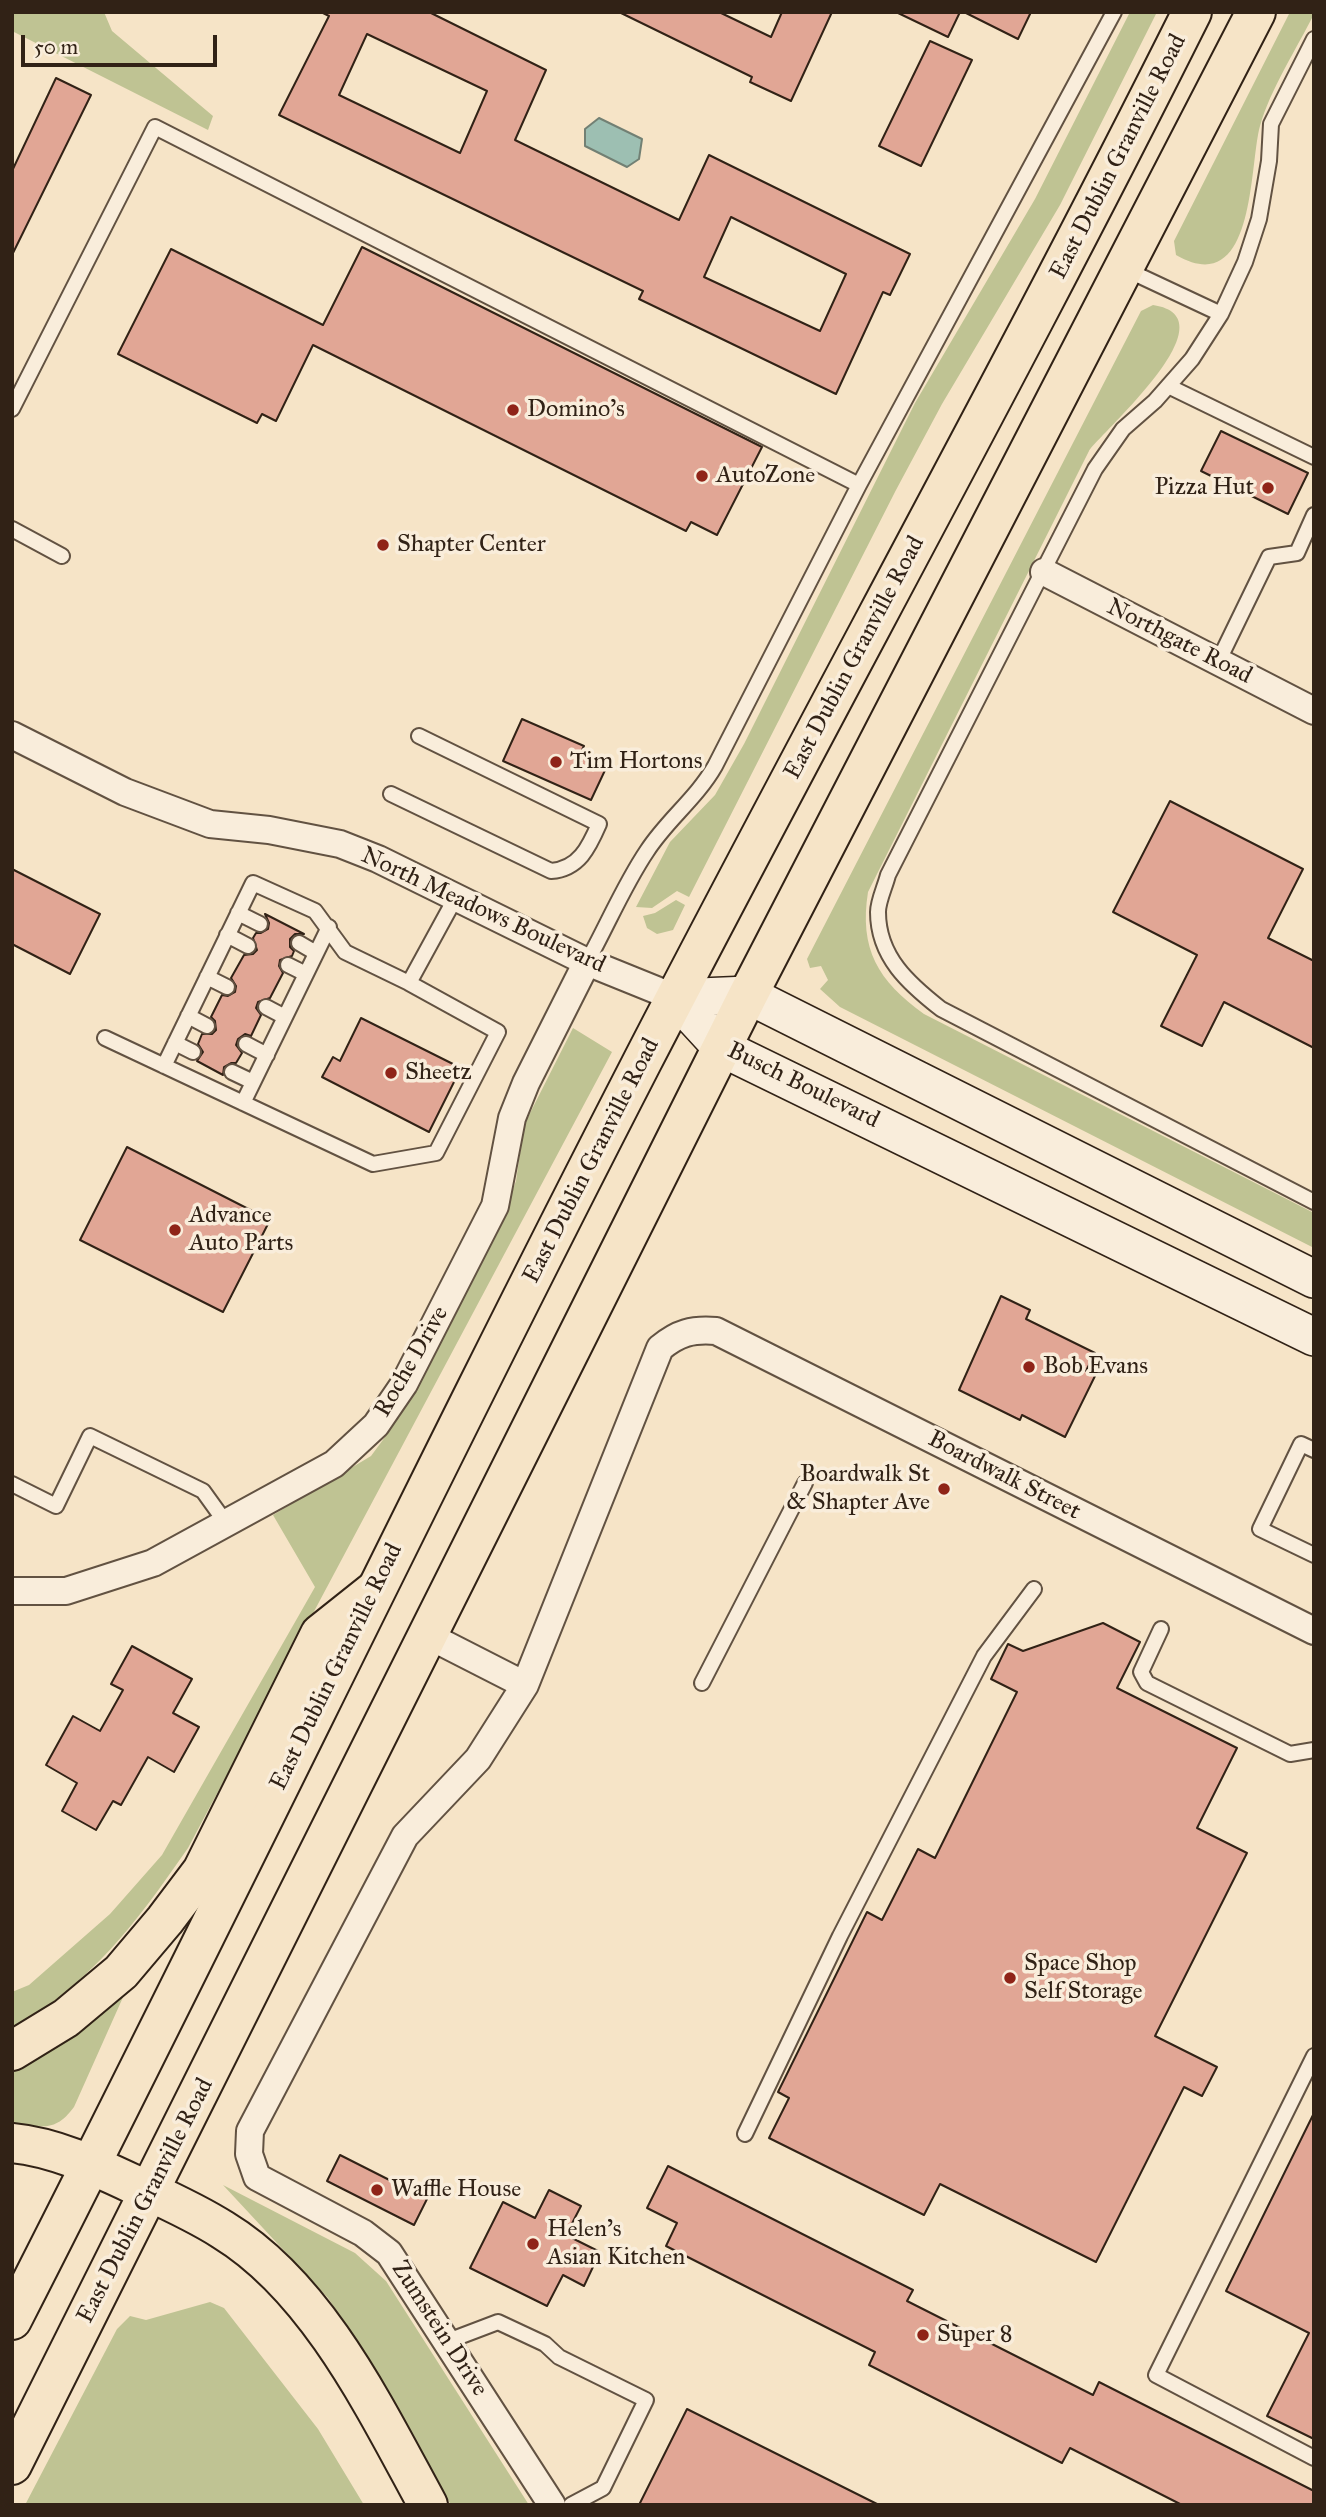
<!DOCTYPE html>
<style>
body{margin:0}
#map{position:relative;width:1326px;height:2517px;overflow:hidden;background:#f6e4c7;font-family:"IM FELL Great Primer",serif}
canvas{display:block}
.frame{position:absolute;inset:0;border:14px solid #312216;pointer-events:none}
.scale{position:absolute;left:21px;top:35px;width:196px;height:32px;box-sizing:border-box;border:4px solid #312216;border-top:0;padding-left:9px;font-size:21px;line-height:24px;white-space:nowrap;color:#312216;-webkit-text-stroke:5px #f9eddb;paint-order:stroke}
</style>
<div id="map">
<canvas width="1326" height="2517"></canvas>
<div class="frame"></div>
<div class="scale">50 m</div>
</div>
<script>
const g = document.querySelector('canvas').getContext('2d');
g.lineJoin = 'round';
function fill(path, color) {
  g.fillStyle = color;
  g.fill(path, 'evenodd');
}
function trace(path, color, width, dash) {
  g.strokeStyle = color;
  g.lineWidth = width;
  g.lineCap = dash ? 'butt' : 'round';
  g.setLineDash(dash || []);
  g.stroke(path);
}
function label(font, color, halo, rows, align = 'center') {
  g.font = font + ' "IM FELL Great Primer",serif';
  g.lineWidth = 7;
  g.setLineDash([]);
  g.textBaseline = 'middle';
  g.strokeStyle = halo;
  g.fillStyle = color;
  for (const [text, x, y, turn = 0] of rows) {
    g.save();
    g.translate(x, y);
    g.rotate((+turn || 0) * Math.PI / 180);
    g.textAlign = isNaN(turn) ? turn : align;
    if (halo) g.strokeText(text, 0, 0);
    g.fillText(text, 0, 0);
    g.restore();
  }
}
fill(new Path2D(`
 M 12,12 L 104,12 L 112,31 L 213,116 L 208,130 L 12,31 Z
 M 1130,12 L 1157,12 L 1060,205 L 942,404 L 896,490 L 689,897 L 677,891 L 652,908 L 636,907 L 670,842 L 715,795 L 744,744 L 915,403 L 1035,199 Z
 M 1290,12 L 1314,14 C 1297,48 1270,90 1260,126 C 1249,165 1256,301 1176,255 L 1174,241 Z
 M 1153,305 C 1234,317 1105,429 1089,451 L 868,892 C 859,949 878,981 924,1014 L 1314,1213 L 1314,1248 L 840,1007 L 820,989 L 828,980 L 821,966 L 810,968 L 807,959 L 1141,311 Z
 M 676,900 L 685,905 L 673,930 L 657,934 L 647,928 L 643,916 L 655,913 Z
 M 573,1028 L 612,1052 L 188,1848 C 134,1926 94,1979 12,2030 L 12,1992 L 29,1985 L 110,1914 L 162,1855 L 315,1587 L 273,1515 L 371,1456 L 391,1429 L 506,1208 L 516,1181 L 524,1125 Z
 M 120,1991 L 124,1995 L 74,2107 C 55,2133 42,2126 12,2124 L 12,2069 Z
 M 223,2185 L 355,2253 L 386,2281 L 529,2505 L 451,2505 L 369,2361 L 328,2298 Z
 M 210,2302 L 224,2308 L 318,2429 L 364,2505 L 25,2505 L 117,2329 L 130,2316 L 146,2320 Z`), '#bfc393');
const water = new Path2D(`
 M 599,118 L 642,139 L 639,159 L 627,167 L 585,146 L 585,129 Z`);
fill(water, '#9dbfb2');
trace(water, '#728074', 2);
const building = new Path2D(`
 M 321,12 L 429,12 L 546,70 L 515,140 L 679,220 L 709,155 L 910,254 L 890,295 L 883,292 L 836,394 L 639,299 L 643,291 L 279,115 L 329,16 ZM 367,34 L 487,91 L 460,153 L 339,95 ZM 731,217 L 846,274 L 820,331 L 704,277 Z
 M 619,12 L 719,12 L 771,37 L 782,12 L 832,12 L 791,101 L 750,82 L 752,77 Z
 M 896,12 L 960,12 L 948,37 Z
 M 964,12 L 1031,12 L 1018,39 Z
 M 930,41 L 972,60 L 921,166 L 879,146 Z
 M 56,78 L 91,95 L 12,255 L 12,171 Z
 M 362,247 L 762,447 L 717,535 L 691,522 L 686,531 L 313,345 L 276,421 L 262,414 L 257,423 L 118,354 L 171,249 L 323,325 Z
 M 1221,431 L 1308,473 L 1288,514 L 1201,471 Z
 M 522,719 L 584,746 L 580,754 L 607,766 L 591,800 L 503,761 Z
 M 1170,801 L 1303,869 L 1268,938 L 1314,961 L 1314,1048 L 1224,1002 L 1202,1046 L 1161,1026 L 1197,955 L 1113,912 Z
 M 12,869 L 100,914 L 70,974 L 12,944 Z
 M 265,914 L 304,934 L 295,934 L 290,939 L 290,947 L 294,951 L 292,956 L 280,960 L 279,966 L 283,973 L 270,998 L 258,1002 L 256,1008 L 261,1015 L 251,1036 L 245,1034 L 238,1039 L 236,1045 L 242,1053 L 236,1063 L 231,1063 L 224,1067 L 223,1075 L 197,1061 L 203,1052 L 198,1044 L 202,1034 L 212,1034 L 216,1030 L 215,1021 L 211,1017 L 222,995 L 228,996 L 235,992 L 236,986 L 231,978 L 244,955 L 253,954 L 257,950 L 253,938 L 256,933 L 261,933 L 268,929 L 269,923 Z
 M 361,1018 L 461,1068 L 429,1132 L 322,1077 L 333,1057 L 340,1061 Z
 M 127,1147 L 270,1220 L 223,1312 L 80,1240 Z
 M 1001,1296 L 1030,1310 L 1026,1319 L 1095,1353 L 1086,1371 L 1095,1376 L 1065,1437 L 1022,1415 L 1020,1420 L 959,1390 Z
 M 1103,1623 L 1140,1642 L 1117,1688 L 1237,1748 L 1197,1828 L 1247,1853 L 1155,2036 L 1217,2067 L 1202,2096 L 1184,2087 L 1096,2262 L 940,2184 L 924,2215 L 769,2138 L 789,2098 L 778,2092 L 867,1912 L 882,1920 L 918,1849 L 935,1858 L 1017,1692 L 991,1679 L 1008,1644 L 1023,1651 Z
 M 132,1646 L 192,1679 L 173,1713 L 199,1727 L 174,1772 L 148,1757 L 121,1805 L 113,1801 L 96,1830 L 62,1811 L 77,1783 L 46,1765 L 73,1716 L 100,1731 L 123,1690 L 111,1684 Z
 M 1314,2113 L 1314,2439 L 1267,2416 L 1309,2333 L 1226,2291 Z
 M 340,2155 L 427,2199 L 414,2225 L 327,2181 Z
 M 668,2166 L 913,2290 L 907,2301 L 1093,2395 L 1099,2382 L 1314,2491 L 1314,2505 L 1182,2505 L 1070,2448 L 1062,2463 L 869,2365 L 875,2352 L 666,2246 L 677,2223 L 647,2208 Z
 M 549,2190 L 581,2206 L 566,2235 L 600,2252 L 584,2286 L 563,2275 L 547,2306 L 470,2268 L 503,2202 L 535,2218 Z
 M 687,2409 L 879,2505 L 639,2505 Z`);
fill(building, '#e1a695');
trace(building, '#312216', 2);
const lane = new Path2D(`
 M 1314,39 L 1271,124 L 1269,161 L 1259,219 L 1245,262 L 1221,314 L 1192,359 L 1155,401 L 1123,429 L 1095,469 L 888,875 C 885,887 878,901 878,912 C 878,957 909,984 941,1009 L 1314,1202
 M 1125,269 L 1221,314
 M 1168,386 L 1314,457
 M 12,409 L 155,127 L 859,485
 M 12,529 L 62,556
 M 1218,662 L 1269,557 L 1297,553 L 1314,515
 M 391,794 L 551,871 C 579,869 589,847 599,824 L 419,736
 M 238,913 L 260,924
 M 227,935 L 248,946
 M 299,943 L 316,953
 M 587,962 C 607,926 624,885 647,851 C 667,820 696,799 715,766 L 859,485 L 1114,12
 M 288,965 L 306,974
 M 207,977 L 227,987
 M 266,1007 L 285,1017
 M 188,1016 L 207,1026
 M 105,1038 L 373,1164 L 436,1153 L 498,1032 L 409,983 L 456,897
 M 175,1043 L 193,1052
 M 246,1044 L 267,1055
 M 164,1066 L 253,883 L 315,911 L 345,952 L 409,983
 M 232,1072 L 253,1082
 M 243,1103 L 329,927
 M 1314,1450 L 1301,1444 L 1260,1529 L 1314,1555
 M 12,1484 L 56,1506 L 90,1436 L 203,1491 L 226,1523
 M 1161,1629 L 1141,1672 L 1147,1683 L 1290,1754 L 1314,1750
 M 702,1683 L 805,1483
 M 1314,2056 L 1156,2375 L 1314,2458
 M 745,2134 L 840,1936 L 984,1656 L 1034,1589
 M 448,2341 L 498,2322 L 545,2344 L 559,2357 L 646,2400 L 603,2488 L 571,2505`);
const street = new Path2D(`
 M 1044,572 L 1314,711
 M 12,735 L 125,792 L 210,824 L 269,830 L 340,844 L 378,859 L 587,962 L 676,998
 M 12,1591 L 66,1591 L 153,1563 L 334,1464 L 376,1425 L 404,1384 L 495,1206 L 512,1118 L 526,1083 L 587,962
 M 429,1636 L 525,1685
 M 552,2505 L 389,2253 L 363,2233 L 257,2177 L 249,2154 L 250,2131 L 405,1836 L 478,1759 L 525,1685 L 660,1348 C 678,1333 692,1329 716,1331 L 1314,1631`);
const secondary = new Path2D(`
 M 676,998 L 722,1048 L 1314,1337
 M 676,998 L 748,995 L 1314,1279`);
const primary = new Path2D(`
 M 12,2320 C 226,1902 427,1479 642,1062 C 823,711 1015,366 1192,12
 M 12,2465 L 748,995 L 1256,12`);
const highway = new Path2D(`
 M 12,2051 L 66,2018 L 121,1972 L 165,1920 L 202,1871 L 320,1634 L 374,1591
 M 12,2143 C 54,2147 95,2166 133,2184 C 163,2198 195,2212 223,2230 C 318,2288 376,2410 428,2505`);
trace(lane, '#625242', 18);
trace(street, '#625242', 30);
trace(secondary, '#312216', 40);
trace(primary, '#312216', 42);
trace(highway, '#312216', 42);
trace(lane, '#f9eddb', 14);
trace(street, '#f9eddb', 26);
trace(secondary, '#f9eddb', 37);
trace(primary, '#f6e4c7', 38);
trace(highway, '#f6e4c7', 38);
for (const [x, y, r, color] of [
 [513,410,7,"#8f2418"],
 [702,476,7,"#8f2418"],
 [1268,488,7,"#8f2418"],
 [383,545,7,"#8f2418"],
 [556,762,7,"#8f2418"],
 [391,1073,7,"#8f2418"],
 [175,1230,7,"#8f2418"],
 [1029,1367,7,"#8f2418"],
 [944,1489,7,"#8f2418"],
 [1010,1978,7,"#8f2418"],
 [377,2190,7,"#8f2418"],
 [533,2244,7,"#8f2418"],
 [923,2335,7,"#8f2418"]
]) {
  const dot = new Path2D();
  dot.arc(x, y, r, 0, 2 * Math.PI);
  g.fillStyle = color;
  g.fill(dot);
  trace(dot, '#f9eddb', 2.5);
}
label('24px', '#312216', '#f9eddb', [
 ["East Dublin Granville Road",1119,157,-63],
 ["Northgate Road",1179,642,27],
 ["East Dublin Granville Road",855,658,-62],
 ["North Meadows Boulevard",483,911,25],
 ["Busch Boulevard",803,1086,26],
 ["East Dublin Granville Road",592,1161,-63],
 ["Roche Drive",412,1362,-60],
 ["Boardwalk Street",1004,1476,27],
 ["East Dublin Granville Road",337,1667,-64],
 ["East Dublin Granville Road",146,2201,-63],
 ["Zumstein Drive",439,2329,57]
]);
label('24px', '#312216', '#f9eddb', [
 ["Domino's",527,410],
 ["AutoZone",716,476],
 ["Pizza Hut",1254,488,"right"],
 ["Shapter Center",397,545],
 ["Tim Hortons",570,762],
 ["Sheetz",405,1073],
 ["Advance",189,1216],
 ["Auto Parts",189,1244],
 ["Bob Evans",1043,1367],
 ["Boardwalk St",930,1475,"right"],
 ["& Shapter Ave",930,1503,"right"],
 ["Space Shop",1024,1964],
 ["Self Storage",1024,1992],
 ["Waffle House",391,2190],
 ["Helen's",547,2230],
 ["Asian Kitchen",547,2258],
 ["Super 8",937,2335]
], 'left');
</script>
